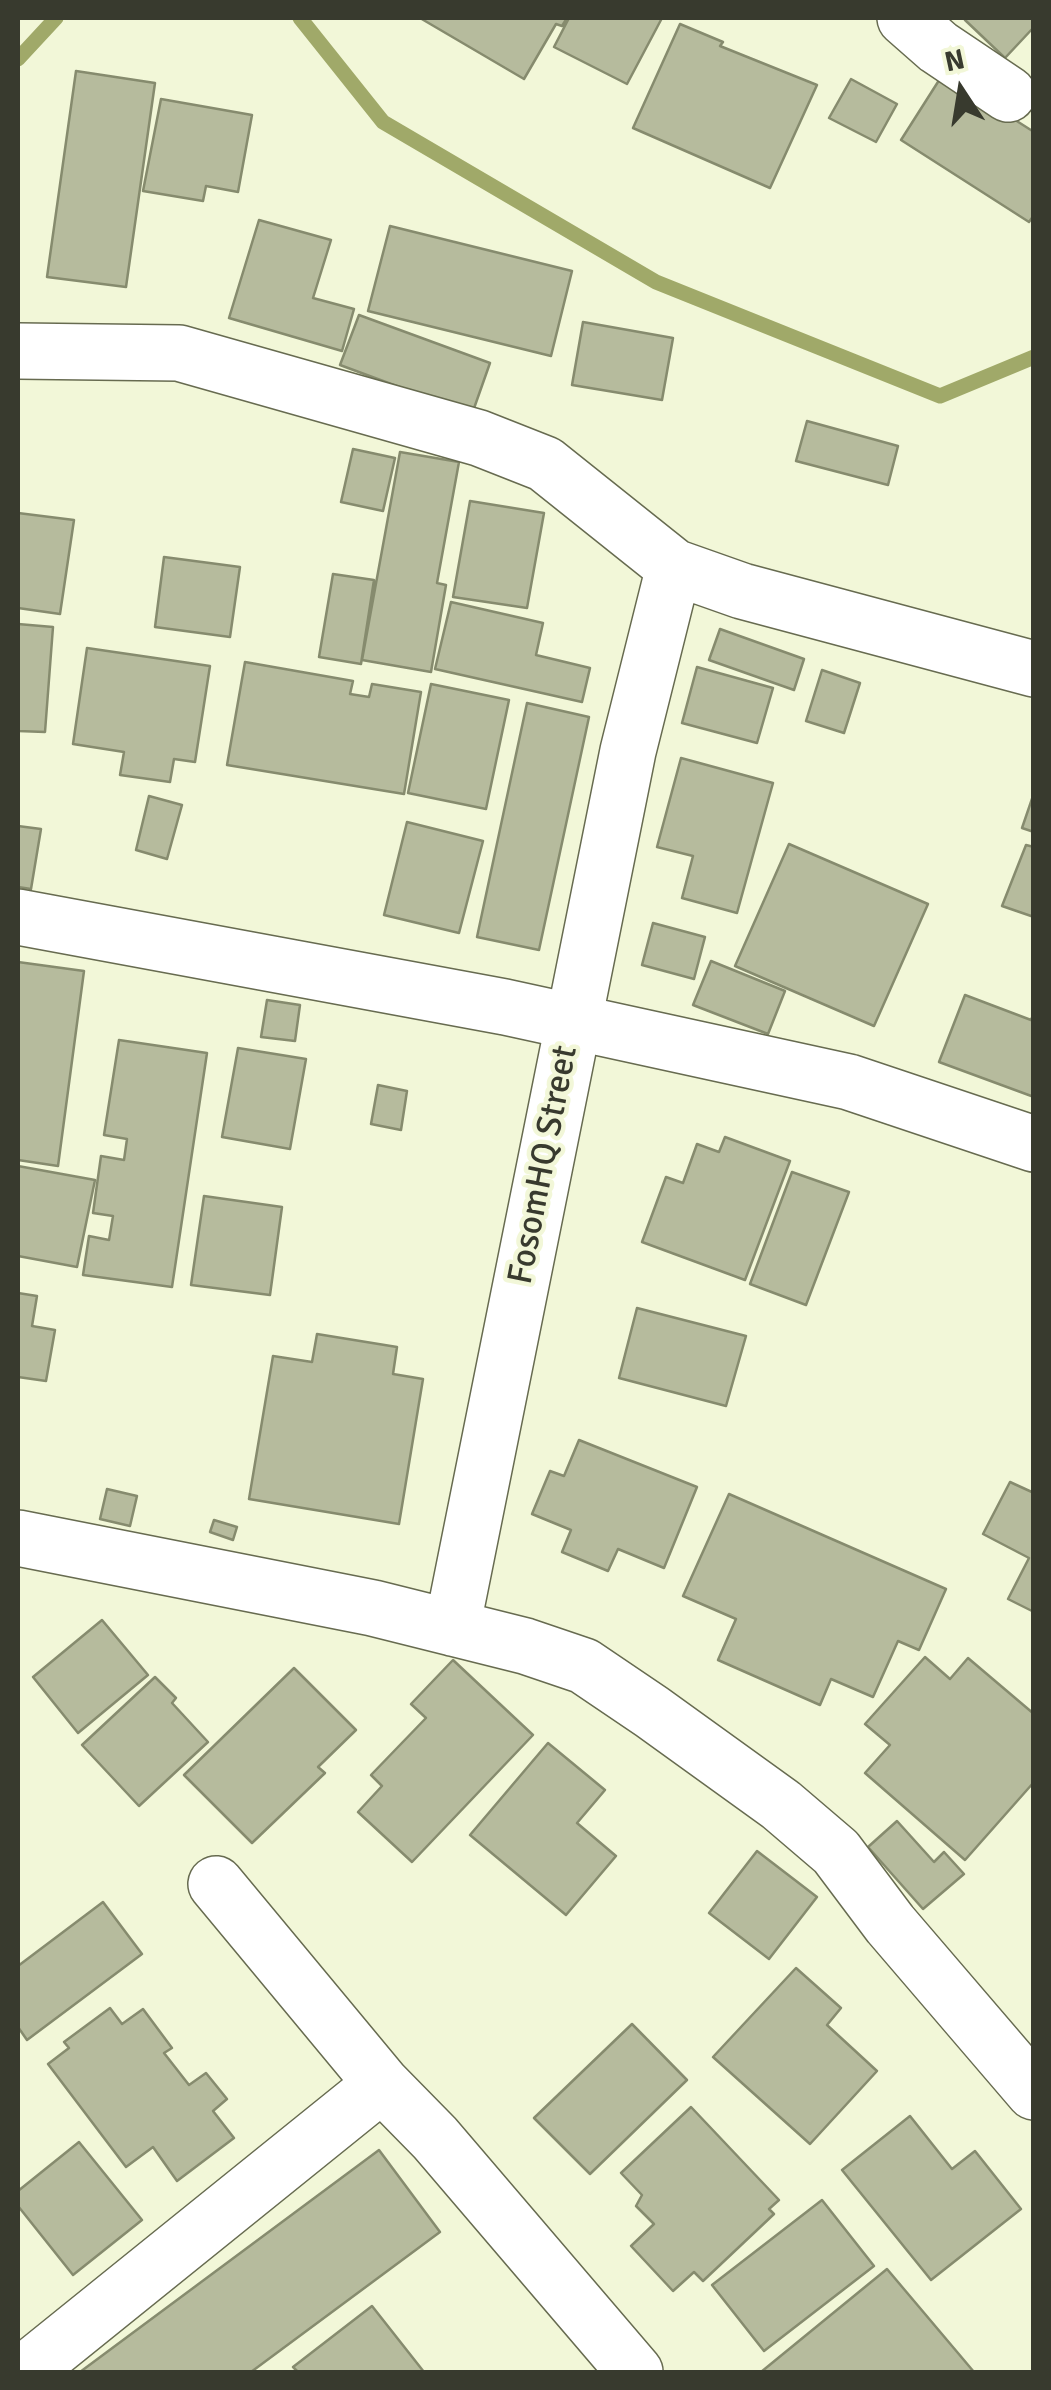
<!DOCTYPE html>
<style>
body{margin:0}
#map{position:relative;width:1051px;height:2390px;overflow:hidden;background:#f2f7d8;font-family:Signika,sans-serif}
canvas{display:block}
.frame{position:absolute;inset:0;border:20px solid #383a2e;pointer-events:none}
.north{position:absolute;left:911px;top:40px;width:100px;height:100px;-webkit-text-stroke:8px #f2f7d8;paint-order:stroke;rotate:348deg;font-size:28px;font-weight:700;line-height:40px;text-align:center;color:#383a2e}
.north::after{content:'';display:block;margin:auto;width:35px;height:45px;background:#383a2e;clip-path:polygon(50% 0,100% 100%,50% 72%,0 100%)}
</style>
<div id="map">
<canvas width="1051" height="2390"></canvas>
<div class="frame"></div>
<div class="north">N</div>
</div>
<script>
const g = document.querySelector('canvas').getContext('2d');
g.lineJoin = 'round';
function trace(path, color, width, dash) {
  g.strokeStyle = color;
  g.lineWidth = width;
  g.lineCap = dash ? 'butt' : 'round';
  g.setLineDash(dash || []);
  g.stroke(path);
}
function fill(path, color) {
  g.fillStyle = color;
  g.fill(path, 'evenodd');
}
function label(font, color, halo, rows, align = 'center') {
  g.font = font + ' Signika,sans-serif';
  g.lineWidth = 9;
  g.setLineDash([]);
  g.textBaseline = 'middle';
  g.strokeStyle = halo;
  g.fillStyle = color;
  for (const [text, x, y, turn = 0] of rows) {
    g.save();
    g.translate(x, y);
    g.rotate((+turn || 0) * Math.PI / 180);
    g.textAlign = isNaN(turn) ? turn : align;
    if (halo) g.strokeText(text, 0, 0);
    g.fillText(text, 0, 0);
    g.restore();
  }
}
trace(new Path2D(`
 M 300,18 L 383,122 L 656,282 L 940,396 L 1034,357
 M 18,59 L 56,18`), '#a0a969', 15);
const building = new Path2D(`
 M 420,18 L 567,18 L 562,26 L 556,24 L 524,79 Z
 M 569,18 L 662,18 L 627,84 L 554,47 Z
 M 967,18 L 1034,18 L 1034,27 L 1005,58 L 965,20 Z
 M 680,24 L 723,42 L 720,46 L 817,85 L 770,188 L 633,128 Z
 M 76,71 L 155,83 L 126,287 L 47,277 Z
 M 943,74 L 1034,132 L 1034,215 L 1029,222 L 901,140 Z
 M 851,79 L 897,104 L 876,142 L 829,118 Z
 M 161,99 L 252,115 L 238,192 L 206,186 L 203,201 L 143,191 Z
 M 259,220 L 331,240 L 313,298 L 354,309 L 342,351 L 229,318 Z
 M 390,226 L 572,271 L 551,356 L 368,311 Z
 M 359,315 L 490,363 L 472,414 L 340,365 Z
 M 583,322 L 673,338 L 662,400 L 572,385 Z
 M 807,421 L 898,446 L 888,485 L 796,461 Z
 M 353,449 L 395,458 L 383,511 L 341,502 Z
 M 400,452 L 459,462 L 437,583 L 446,585 L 431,672 L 362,660 Z
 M 470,501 L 544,513 L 527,608 L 453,597 Z
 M 18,513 L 74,520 L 60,614 L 18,608 Z
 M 164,557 L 240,567 L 230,637 L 155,627 Z
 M 333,574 L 374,580 L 361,664 L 319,657 Z
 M 451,602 L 543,623 L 536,655 L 590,668 L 582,702 L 435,669 Z
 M 18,624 L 53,627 L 45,732 L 18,731 Z
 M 720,629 L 804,659 L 794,690 L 709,660 Z
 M 87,648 L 210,666 L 195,762 L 174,759 L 170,782 L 120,775 L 124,752 L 73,744 Z
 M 245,662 L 353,681 L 350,694 L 369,697 L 372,684 L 421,692 L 404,794 L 227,765 Z
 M 697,667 L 773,688 L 757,743 L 682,723 Z
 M 822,670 L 860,683 L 844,733 L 806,721 Z
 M 431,684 L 509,700 L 486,809 L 408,793 Z
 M 527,703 L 589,717 L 539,950 L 477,937 Z
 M 681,758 L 773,783 L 737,913 L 682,898 L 693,856 L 657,847 Z
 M 1034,793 L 1034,832 L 1022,828 Z
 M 149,796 L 182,805 L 167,859 L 136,850 Z
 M 407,822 L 483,841 L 459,933 L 384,915 Z
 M 18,826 L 41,829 L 31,889 L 18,887 Z
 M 789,844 L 928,904 L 874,1026 L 735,966 Z
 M 1026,845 L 1034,847 L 1034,917 L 1002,906 Z
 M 653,923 L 705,937 L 694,979 L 642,965 Z
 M 711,961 L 785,991 L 768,1034 L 693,1005 Z
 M 18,962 L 84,971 L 58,1166 L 18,1160 Z
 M 965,995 L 1031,1020 L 1034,1013 L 1034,1097 L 939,1062 Z
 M 267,1000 L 300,1005 L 295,1041 L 261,1037 Z
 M 119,1040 L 207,1053 L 172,1287 L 83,1275 L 89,1236 L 109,1240 L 113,1216 L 93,1213 L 101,1156 L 124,1160 L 127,1139 L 104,1135 Z
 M 238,1048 L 306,1059 L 290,1149 L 222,1137 Z
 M 378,1085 L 407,1091 L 401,1130 L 371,1124 Z
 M 725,1137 L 790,1161 L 745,1280 L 642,1242 L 666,1177 L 683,1183 L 697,1144 L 719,1152 Z
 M 18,1166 L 95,1180 L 77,1267 L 18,1256 Z
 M 792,1172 L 849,1192 L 806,1305 L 750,1284 Z
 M 204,1196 L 282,1207 L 270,1295 L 191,1285 Z
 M 18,1293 L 37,1296 L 32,1326 L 55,1330 L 46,1381 L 18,1377 Z
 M 637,1308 L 746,1336 L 726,1406 L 619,1378 Z
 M 317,1334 L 397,1347 L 393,1374 L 423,1379 L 399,1524 L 249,1499 L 273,1356 L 312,1362 Z
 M 579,1440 L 697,1487 L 664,1568 L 618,1549 L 608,1571 L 562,1552 L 571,1530 L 532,1514 L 550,1471 L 564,1476 Z
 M 1010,1482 L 1034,1493 L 1034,1612 L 1008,1599 L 1029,1558 L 983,1534 Z
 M 107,1489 L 137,1496 L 130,1526 L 100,1519 Z
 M 729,1494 L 946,1589 L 919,1650 L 898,1641 L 873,1697 L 831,1679 L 820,1705 L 718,1660 L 736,1619 L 683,1596 Z
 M 214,1520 L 237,1527 L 233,1540 L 210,1532 Z
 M 102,1620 L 148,1675 L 78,1733 L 33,1677 Z
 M 925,1657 L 950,1679 L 968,1658 L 1034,1714 L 1034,1782 L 965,1860 L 865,1773 L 890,1745 L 865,1724 Z
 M 453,1660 L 533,1735 L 412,1862 L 358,1812 L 382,1786 L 371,1775 L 426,1718 L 411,1704 Z
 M 294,1668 L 356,1730 L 318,1767 L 325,1773 L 252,1843 L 184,1775 Z
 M 155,1677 L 176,1698 L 172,1703 L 208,1742 L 139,1806 L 82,1745 Z
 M 548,1743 L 605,1790 L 577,1823 L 616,1856 L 566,1915 L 470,1835 Z
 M 897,1821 L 934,1862 L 944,1852 L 964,1874 L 923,1909 L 868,1847 Z
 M 757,1851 L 817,1897 L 769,1959 L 709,1913 Z
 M 103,1902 L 142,1954 L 27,2040 L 18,2027 L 18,1966 Z
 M 796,1968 L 841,2008 L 827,2025 L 877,2071 L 810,2144 L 713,2057 Z
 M 110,2008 L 122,2024 L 143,2009 L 172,2048 L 164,2053 L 189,2085 L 206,2073 L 227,2099 L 213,2111 L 234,2138 L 177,2181 L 153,2147 L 126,2167 L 48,2064 L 69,2048 L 64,2042 Z
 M 632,2024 L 687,2080 L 590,2174 L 534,2118 Z
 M 691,2107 L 779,2200 L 769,2209 L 774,2214 L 703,2281 L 694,2272 L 673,2291 L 631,2246 L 654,2224 L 636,2206 L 642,2195 L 621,2173 Z
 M 910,2116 L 952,2169 L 975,2151 L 1021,2209 L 931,2280 L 842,2170 Z
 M 79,2142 L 142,2220 L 73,2275 L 18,2206 L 18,2191 Z
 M 379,2150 L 440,2232 L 251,2372 L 80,2372 Z
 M 822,2200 L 874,2266 L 764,2351 L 712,2285 Z
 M 887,2269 L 974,2372 L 761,2372 Z
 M 372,2306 L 424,2372 L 298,2372 L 293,2367 Z`);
fill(building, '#b6bb9d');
trace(building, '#868b6e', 2.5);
const minor = new Path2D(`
 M 905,18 L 938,47 L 1008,94
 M 18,351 L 179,353 L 479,438 L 545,464 L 674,567 L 742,591 L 1034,669
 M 18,917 L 505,1007 L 849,1082 L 1034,1144
 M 18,1538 L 373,1608 L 525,1646 L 584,1666 L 652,1712 L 781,1805 L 836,1852 L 890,1924 L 1034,2092
 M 452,1628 L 628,751 L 674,567
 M 216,1884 L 382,2084 L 435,2138 L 635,2372
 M 25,2372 L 382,2084`);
trace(minor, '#676b50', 58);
trace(minor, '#fff', 55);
label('35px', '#383a2e', '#f2f7d8', [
 ["FosomHQ Street",544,1165,-79]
]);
</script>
